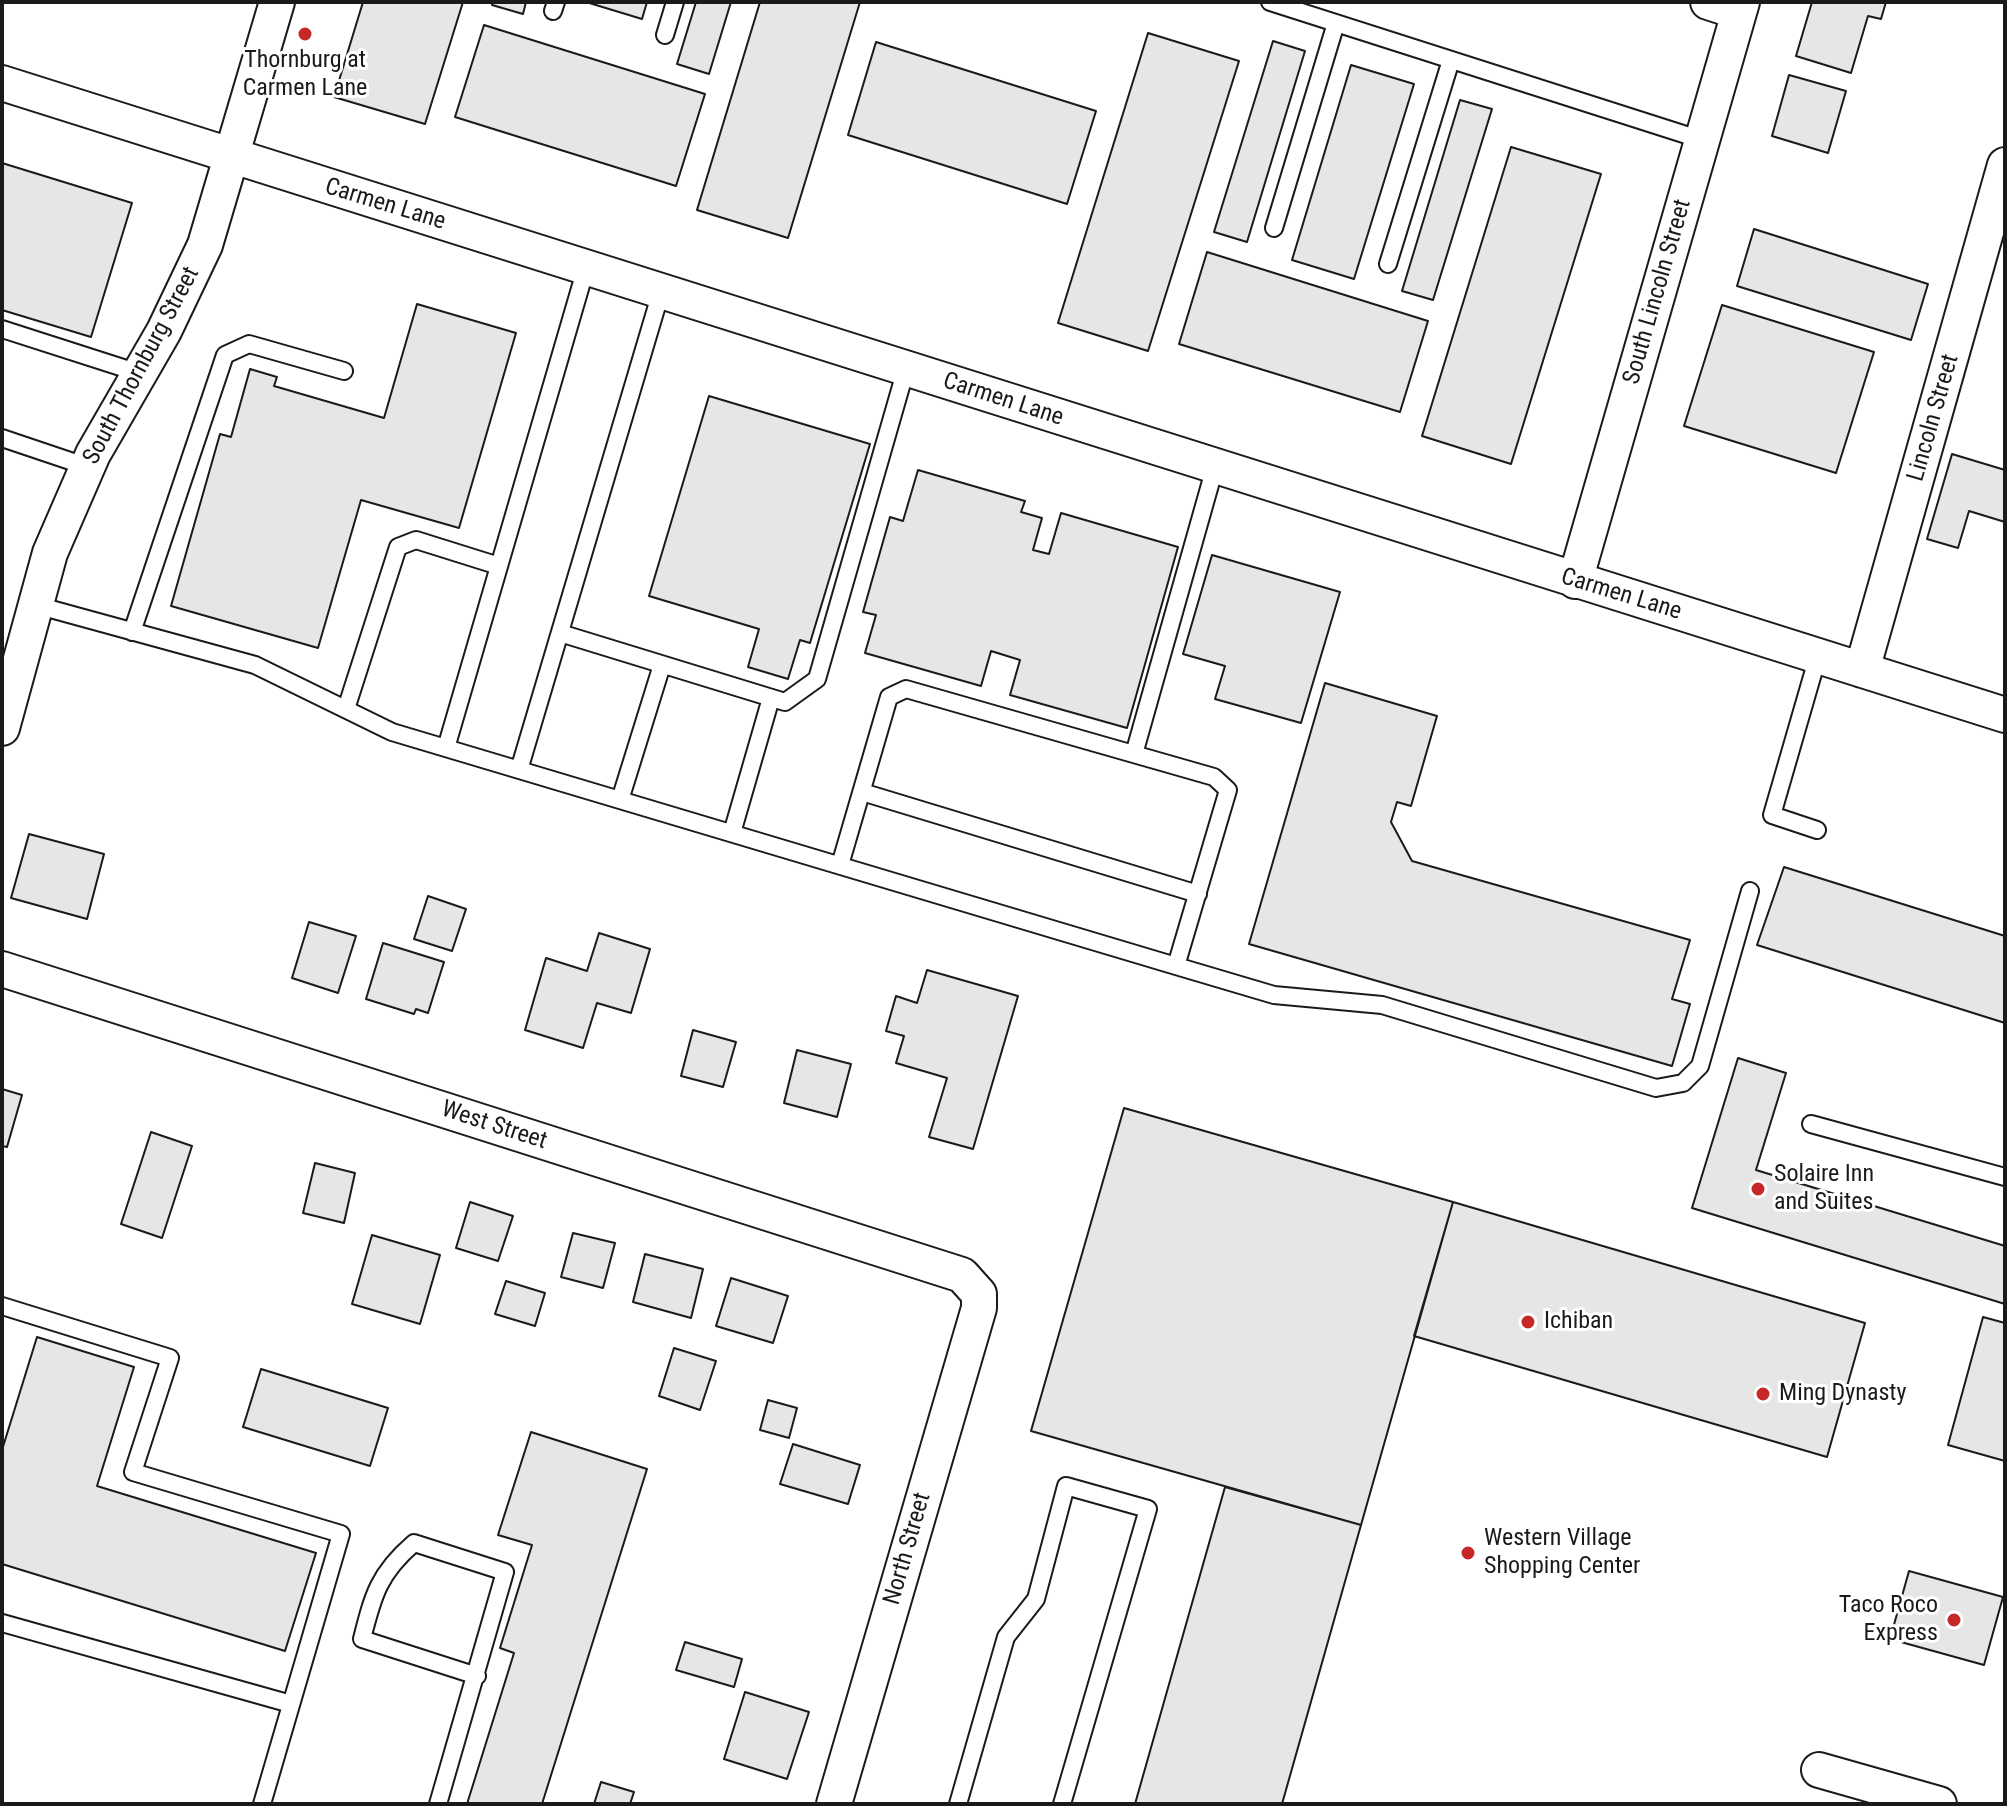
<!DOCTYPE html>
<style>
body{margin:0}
#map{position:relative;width:2007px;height:1806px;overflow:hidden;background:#fff;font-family:"Roboto Condensed",sans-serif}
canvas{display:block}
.frame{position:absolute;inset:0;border:4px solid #1a1a1a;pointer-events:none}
</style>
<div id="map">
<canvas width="2007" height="1806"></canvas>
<div class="frame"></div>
</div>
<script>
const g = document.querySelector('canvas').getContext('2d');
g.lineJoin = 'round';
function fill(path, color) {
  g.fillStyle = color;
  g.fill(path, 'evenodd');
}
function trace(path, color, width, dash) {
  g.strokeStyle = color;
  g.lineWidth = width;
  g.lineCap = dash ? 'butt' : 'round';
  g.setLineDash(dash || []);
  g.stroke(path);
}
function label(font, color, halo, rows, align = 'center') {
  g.font = font + ' "Roboto Condensed",sans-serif';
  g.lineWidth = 6;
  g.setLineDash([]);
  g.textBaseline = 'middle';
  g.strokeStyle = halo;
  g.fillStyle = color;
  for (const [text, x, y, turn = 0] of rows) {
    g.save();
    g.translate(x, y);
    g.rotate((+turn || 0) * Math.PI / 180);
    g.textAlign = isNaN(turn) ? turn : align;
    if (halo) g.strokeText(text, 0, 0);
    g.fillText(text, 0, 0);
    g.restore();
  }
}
const building = new Path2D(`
 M 363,2 L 463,2 L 425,124 L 334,97 Z
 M 492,2 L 526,2 L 523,14 L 492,5 Z
 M 586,2 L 647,2 L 642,19 Z
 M 696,2 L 731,2 L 709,74 L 677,64 Z
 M 760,2 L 860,2 L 788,238 L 697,210 Z
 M 1812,2 L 1886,2 L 1881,19 L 1868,16 L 1851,73 L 1796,56 Z
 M 484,25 L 705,94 L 676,186 L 455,117 Z
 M 1148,33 L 1239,61 L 1148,351 L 1058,323 Z
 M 1273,41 L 1305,51 L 1247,242 L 1214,232 Z
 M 876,42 L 1096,111 L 1067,204 L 848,135 Z
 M 1351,65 L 1414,84 L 1354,279 L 1292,260 Z
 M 1789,75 L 1846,91 L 1828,153 L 1772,136 Z
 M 1460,100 L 1492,109 L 1433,300 L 1402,291 Z
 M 1511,147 L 1601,174 L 1511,464 L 1422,436 Z
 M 2,163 L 132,203 L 91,337 L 2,310 Z
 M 1754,229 L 1928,284 L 1911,340 L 1737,286 Z
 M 1207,252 L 1428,321 L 1400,412 L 1179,344 Z
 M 417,304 L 516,333 L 459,528 L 361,500 L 318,648 L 171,606 L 220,434 L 231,437 L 250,369 L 277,377 L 274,386 L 384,418 Z
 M 1722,305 L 1874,352 L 1836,473 L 1684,426 Z
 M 709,396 L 870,444 L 810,643 L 800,640 L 788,679 L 748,667 L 759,629 L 649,596 Z
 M 1952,454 L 2005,470 L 2005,522 L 1969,511 L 1958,548 L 1927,539 Z
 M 918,470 L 1025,501 L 1021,512 L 1042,518 L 1033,550 L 1049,554 L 1061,513 L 1178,547 L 1127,728 L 1010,695 L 1020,660 L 991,651 L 981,686 L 865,653 L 876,615 L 863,612 L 890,517 L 903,521 Z
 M 1212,555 L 1340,592 L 1301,723 L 1215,699 L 1225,666 L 1183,654 Z
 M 1325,683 L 1437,716 L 1411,806 L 1397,802 L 1391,822 L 1412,861 L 1690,940 L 1672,999 L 1690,1004 L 1672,1066 L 1249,944 Z
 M 29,834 L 104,854 L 87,919 L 11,898 Z
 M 1784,867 L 2005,936 L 2005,1023 L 1757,945 Z
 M 428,896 L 466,909 L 452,951 L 414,939 Z
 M 309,922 L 356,936 L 338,993 L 292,978 Z
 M 599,933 L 650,949 L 631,1013 L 597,1003 L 583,1048 L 525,1030 L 546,958 L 587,971 Z
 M 383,943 L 444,962 L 428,1013 L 416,1009 L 414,1014 L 366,999 Z
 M 927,970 L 1018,996 L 973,1149 L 929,1137 L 947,1078 L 896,1063 L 904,1036 L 886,1031 L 896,996 L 917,1003 Z
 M 693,1030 L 736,1042 L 723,1087 L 681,1076 Z
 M 797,1050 L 851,1064 L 837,1117 L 784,1103 Z
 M 1738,1058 L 1786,1073 L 1756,1170 L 2005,1246 L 2005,1304 L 1692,1208 Z
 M 2,1089 L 22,1095 L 7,1147 L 2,1146 Z
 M 1124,1108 L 1453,1202 L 1361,1525 L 1031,1431 Z
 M 151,1132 L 192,1146 L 162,1238 L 121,1224 Z
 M 315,1163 L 355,1173 L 344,1223 L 303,1213 Z
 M 470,1202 L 513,1216 L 498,1261 L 456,1248 Z
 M 1453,1202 L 1865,1323 L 1827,1457 L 1414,1336 Z
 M 573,1233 L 615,1243 L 603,1288 L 561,1277 Z
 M 372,1235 L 440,1255 L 420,1324 L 352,1304 Z
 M 645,1254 L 703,1269 L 691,1318 L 633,1302 Z
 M 731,1278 L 788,1296 L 773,1343 L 716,1326 Z
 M 506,1281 L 545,1293 L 535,1326 L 495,1314 Z
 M 1983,1317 L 2005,1323 L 2005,1461 L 1948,1445 Z
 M 37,1337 L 134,1367 L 97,1486 L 316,1553 L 285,1651 L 2,1564 L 2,1450 Z
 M 674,1348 L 716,1361 L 700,1410 L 659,1396 Z
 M 261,1369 L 388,1408 L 370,1466 L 243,1427 Z
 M 768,1400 L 797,1408 L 789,1438 L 760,1430 Z
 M 531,1432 L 647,1469 L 542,1804 L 467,1804 L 514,1653 L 500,1648 L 532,1545 L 498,1535 Z
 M 793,1444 L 860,1465 L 848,1504 L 780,1484 Z
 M 1225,1487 L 1361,1525 L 1282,1804 L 1135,1804 Z
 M 1909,1571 L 2003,1597 L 1984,1665 L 1890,1639 Z
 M 685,1642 L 742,1659 L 734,1687 L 676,1670 Z
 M 745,1692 L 809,1712 L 787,1779 L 724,1759 Z
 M 601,1782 L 634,1792 L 630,1804 L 594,1804 Z`);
fill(building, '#e6e6e6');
trace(building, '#1a1a1a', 2);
const lane = new Path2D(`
 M 1270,2 L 1702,140
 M 553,11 L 556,2
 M 665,35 L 675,2
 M 1274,228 L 1336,23
 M 1388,264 L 1451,60
 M 2,329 L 139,373
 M 2,438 L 88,467
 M 36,605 L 255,665 L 392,732 L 1176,966 L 1274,995 L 1382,1005 L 1656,1088 L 1683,1083 L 1700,1066 L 1750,891
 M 132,632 L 225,355 L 249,344 L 344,371
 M 560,633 L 785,702 L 817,679 L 906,369
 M 346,709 L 398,547 L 416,540 L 499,566
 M 446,748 L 586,268
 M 1134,754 L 1215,467
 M 519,770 L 661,292
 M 862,792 L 1198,894
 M 620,800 L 662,665
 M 1817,830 L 1772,815 L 1818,656
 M 732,833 L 771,698
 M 840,865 L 889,697 L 906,689 L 1214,777 L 1228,790 L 1176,966
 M 1811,1124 L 2005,1177
 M 2,1306 L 170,1358 L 133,1472 L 341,1534 L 262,1804
 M 2,1623 L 291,1704
 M 438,1804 L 505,1572 L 414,1543 C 379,1573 373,1595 362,1639 L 477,1676
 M 958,1804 L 1006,1637 L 1036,1599 L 1066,1486 L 1148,1509 L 1062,1804`);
const street = new Path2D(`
 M 1708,2 L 1739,12
 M 2,83 L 2005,715
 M 1575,581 L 1742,2
 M 1862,670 L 2005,165
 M 2,728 L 50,553 L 93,454 L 164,331 L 205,245 L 277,2
 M 2,969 L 962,1275 L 979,1294 L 979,1308 L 834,1804
 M 1819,1770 L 1939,1804`);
trace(lane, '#1a1a1a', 20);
trace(street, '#1a1a1a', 38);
trace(lane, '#fff', 16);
trace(street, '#fff', 34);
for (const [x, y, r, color] of [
 [305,34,8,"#c62828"],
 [1758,1189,8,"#c62828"],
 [1528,1322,8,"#c62828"],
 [1763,1394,8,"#c62828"],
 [1468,1553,8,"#c62828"],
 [1954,1620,8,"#c62828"]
]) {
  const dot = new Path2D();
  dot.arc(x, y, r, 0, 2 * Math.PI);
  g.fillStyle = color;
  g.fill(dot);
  trace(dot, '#fff', 3);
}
label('24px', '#1a1a1a', '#fff', [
 ["Thornburg at",305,61,"center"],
 ["Carmen Lane",305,89,"center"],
 ["Solaire Inn",1774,1175],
 ["and Suites",1774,1203],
 ["Ichiban",1544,1322],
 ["Ming Dynasty",1779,1394],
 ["Western Village",1484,1539],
 ["Shopping Center",1484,1567],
 ["Taco Roco",1938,1606,"right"],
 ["Express",1938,1634,"right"]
], 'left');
label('24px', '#1a1a1a', '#fff', [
 ["Carmen Lane",385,205,17],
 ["South Lincoln Street",1658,292,-74],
 ["South Thornburg Street",142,366,-62],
 ["Carmen Lane",1003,400,18],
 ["Lincoln Street",1934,418,-74],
 ["Carmen Lane",1621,595,17],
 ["West Street",494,1126,18],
 ["North Street",908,1549,-74]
]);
</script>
